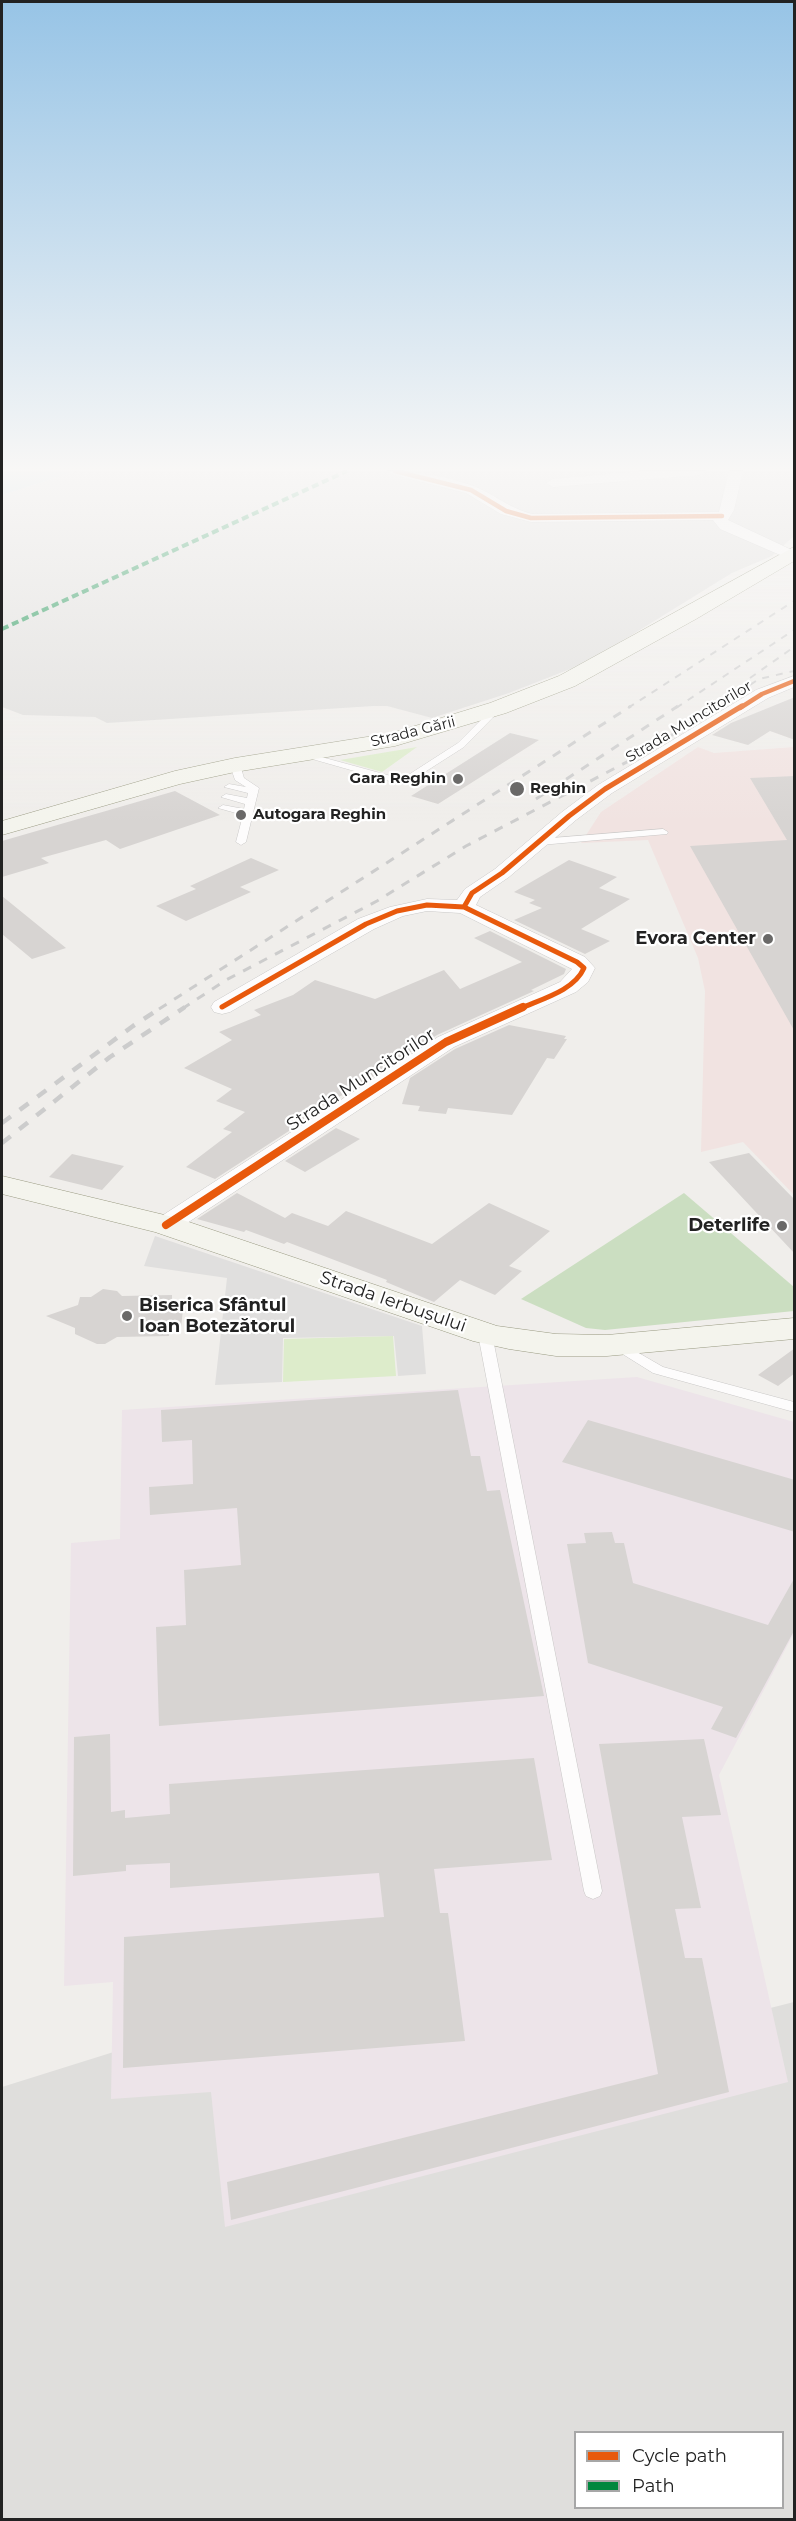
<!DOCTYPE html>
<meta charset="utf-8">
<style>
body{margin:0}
#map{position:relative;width:796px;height:2521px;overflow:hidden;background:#f0eeeb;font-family:Montserrat,sans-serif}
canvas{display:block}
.frame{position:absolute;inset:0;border:3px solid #222;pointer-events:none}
.legend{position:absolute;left:574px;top:2431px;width:210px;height:78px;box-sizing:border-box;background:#fff;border:2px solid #a7a7a7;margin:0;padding:8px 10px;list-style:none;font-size:18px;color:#222}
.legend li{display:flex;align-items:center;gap:12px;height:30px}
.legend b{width:30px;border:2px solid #a7a7a7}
</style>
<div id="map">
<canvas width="796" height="2521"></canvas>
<div class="frame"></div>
<ul class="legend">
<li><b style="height:8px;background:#e8590c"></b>Cycle path</li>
<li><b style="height:8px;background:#00873e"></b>Path</li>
</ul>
</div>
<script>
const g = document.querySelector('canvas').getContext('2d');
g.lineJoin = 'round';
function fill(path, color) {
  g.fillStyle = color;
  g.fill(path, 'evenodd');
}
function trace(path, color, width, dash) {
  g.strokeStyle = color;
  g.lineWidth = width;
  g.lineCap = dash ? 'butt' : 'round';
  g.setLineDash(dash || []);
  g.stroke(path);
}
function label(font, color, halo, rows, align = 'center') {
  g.font = font + ' Montserrat,sans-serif';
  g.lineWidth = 4.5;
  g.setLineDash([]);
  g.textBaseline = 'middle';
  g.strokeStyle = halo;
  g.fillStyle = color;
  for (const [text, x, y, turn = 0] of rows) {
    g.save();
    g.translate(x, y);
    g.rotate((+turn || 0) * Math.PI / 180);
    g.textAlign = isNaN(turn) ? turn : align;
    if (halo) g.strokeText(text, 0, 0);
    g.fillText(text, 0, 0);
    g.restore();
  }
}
fill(new Path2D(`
 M 77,471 L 794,471 L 794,536 L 772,556 L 732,573 L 588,662 L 509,693 L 432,718 L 387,706 L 374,706 L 107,723 L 95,717 L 23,715 L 2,707 L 2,495 Z
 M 794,2002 L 794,2519 L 2,2519 L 2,2087 L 120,2050 L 723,2020 ZM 576,2432 L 782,2432 L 782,2508 L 576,2508 Z`), '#dfdedc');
fill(new Path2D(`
 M 698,747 L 714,753 L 794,747 L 794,1195 L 743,1142 L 701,1152 L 705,991 L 698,958 L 648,840 L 581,843 L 601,812 Z`), '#f1e3e1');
fill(new Path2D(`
 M 637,1377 L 794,1422 L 794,1633 L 719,1775 L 788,2082 L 225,2227 L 211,2092 L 111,2099 L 113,1982 L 64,1986 L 71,1543 L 120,1539 L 122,1410 Z`), '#ede4e9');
fill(new Path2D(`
 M 417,747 L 382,772 L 340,760 Z
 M 393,1336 L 396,1376 L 283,1382 L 284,1339 Z`), '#ddeccb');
fill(new Path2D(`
 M 684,1193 L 794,1287 L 794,1311 L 605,1330 L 586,1328 L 521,1299 Z`), '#cbdec1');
fill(new Path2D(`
 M 155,1236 L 422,1326 L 426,1374 L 398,1376 L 394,1336 L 283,1338 L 282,1382 L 215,1385 L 227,1278 L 144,1266 Z`), '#e0dfde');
fill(new Path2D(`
 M 2,471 L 77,471 L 2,495 Z`), '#bfdbe3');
fill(new Path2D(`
 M 795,697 L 795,740 L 770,731 L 748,745 L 712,735 L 731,723 Z
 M 510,733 L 539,740 L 438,804 L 411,796 Z
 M 795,776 L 795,1032 L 690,846 L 787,840 L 750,778 Z
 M 175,791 L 220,815 L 120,849 L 106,840 L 41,858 L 49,863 L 2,877 L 2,841 Z
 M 251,858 L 279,870 L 240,887 L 251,892 L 186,921 L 156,906 L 196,889 L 190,886 Z
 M 569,860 L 617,877 L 599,888 L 630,899 L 581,929 L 610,941 L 585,954 L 514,920 L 542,908 L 529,903 L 535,900 L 514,892 Z
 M 2,896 L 66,948 L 32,959 L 2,934 Z
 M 490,931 L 566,969 L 564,974 L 531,990 L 534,991 L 437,1035 L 351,1091 L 305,1113 L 312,1116 L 215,1179 L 186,1167 L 232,1132 L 223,1129 L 245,1112 L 216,1101 L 232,1089 L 184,1068 L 232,1040 L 219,1032 L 261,1015 L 254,1010 L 293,995 L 315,980 L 375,999 L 444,970 L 460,989 L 522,962 L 474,938 Z
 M 509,1025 L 566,1036 L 564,1039 L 567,1039 L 554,1059 L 547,1058 L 512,1115 L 448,1108 L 446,1114 L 418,1111 L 420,1106 L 402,1104 L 410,1078 L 455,1049 Z
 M 336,1128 L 360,1139 L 305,1172 L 285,1161 Z
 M 749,1153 L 795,1200 L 795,1254 L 709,1162 Z
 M 72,1154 L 124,1166 L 102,1190 L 49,1177 Z
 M 237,1193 L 285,1218 L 292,1213 L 328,1226 L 346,1211 L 432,1244 L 489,1203 L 550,1231 L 509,1266 L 522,1271 L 495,1295 L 460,1280 L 434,1302 L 386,1282 L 387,1280 L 287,1242 L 284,1244 L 246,1230 L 244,1232 L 197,1219 Z
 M 103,1289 L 117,1291 L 122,1296 L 172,1295 L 172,1300 L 184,1300 L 181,1328 L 170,1328 L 169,1336 L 117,1337 L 105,1344 L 97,1344 L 75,1334 L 75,1328 L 46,1316 L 78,1305 L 80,1297 L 91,1297 Z
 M 795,1348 L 795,1373 L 778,1386 L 758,1375 Z
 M 458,1390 L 471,1456 L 480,1456 L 487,1491 L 500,1490 L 544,1696 L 159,1726 L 156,1627 L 186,1625 L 184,1570 L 241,1565 L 237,1508 L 150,1515 L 149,1487 L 193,1484 L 192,1440 L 162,1442 L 161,1410 Z
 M 588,1420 L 795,1480 L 795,1532 L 562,1462 Z
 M 612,1532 L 615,1543 L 624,1543 L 633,1583 L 768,1625 L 795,1577 L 795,1629 L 736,1738 L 711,1729 L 723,1707 L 588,1663 L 567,1544 L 586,1543 L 584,1533 Z
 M 110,1734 L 111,1812 L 125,1810 L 125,1818 L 170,1814 L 169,1784 L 534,1758 L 552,1860 L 434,1869 L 440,1913 L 448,1913 L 465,2041 L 123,2068 L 124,1937 L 384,1917 L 379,1873 L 170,1888 L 170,1863 L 126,1865 L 126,1871 L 73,1876 L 74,1737 Z
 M 704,1739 L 721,1815 L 682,1817 L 701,1908 L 675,1909 L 685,1958 L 702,1958 L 729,2092 L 231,2220 L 227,2182 L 658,2074 L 599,1744 Z`), '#d7d4d2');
const lane = new Path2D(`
 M 495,706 L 502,708 L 464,747 L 406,784 L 400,784 L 298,755 L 303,752 L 402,779 L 458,743 Z
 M 235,762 L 240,765 L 244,778 L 259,788 L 246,842 L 241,845 L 236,842 L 243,815 L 218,808 L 223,805 L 244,809 L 245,804 L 221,797 L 226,794 L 247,798 L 248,793 L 224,787 L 229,784 L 246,787 L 235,780 L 230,765 Z
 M 663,829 L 668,832 L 667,834 L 540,845 L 535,842 L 540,839 Z
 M 485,1330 L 492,1334 L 602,1891 L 600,1896 L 593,1899 L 586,1896 L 584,1891 L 478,1334 Z
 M 618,1341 L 663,1367 L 794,1402 L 794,1412 L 653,1373 L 613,1348 L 611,1345 Z`);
const street = new Path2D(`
 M 388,471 C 415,471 451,477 476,487 C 497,496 507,507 532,514 L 719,512 L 729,471 L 743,471 L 734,510 L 728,520 L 794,551 L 794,559 L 787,558 L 720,529 L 713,520 L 531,522 L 501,514 L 466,493 L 390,474 Z
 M 643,471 L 706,471 L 699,475 L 553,487 L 546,483 L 553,479 Z
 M 794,676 L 794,687 L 768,698 L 612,793 L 576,820 L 509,877 L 480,897 L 476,905 L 585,957 L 595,968 L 588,982 L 576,992 L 454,1047 L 175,1231 L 166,1233 L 157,1231 L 153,1225 L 157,1219 L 438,1037 L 560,982 L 572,969 L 460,913 L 427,911 L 403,916 L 374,929 L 230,1012 L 222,1014 L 214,1012 L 211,1007 L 214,1002 L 358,919 L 390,907 L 427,899 L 457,900 L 465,889 L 495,869 L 562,812 L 598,785 L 756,690 Z`);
const secondary = new Path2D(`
 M 794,547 L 794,561 L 696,619 L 575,686 L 506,713 L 395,746 L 235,772 L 180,784 L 2,835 L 2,821 L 175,771 L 235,758 L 392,733 L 490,703 L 559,676 Z
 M 2,1176 L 177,1218 L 497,1326 L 556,1334 L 607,1335 L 794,1318 L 794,1339 L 607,1356 L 556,1356 L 509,1349 L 473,1341 L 155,1232 L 2,1194 Z`);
trace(lane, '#c9c8c7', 1);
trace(street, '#c9c8c7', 1);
trace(secondary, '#999a82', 1);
fill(lane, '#fdfcfc');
fill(street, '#fdfcfc');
fill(secondary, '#f4f4ed');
trace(new Path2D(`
 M 750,678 L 794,647
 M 628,708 L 794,601
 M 676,708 L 794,630
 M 715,708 L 759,679 L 794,671`), '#ccc', 2, [7, 7]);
trace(new Path2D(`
 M 536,799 L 678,706
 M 159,1009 L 631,706
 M 182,1009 L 226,980 L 377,901 L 466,846 L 644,753 L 717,706`), '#ccc', 3, [9, 9]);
trace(new Path2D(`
 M 2,1123 L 133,1026 L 162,1007
 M 2,1143 L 110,1057 L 185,1007`), '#ccc', 4.5, [11, 11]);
trace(new Path2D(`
 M 2,629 L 347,471`), '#00873e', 4, [7, 4]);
trace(new Path2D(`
 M 395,471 L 471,490 L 506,511 L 531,518 L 722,516
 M 740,708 L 762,694 L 794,681`), '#e8590c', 4.5);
trace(new Path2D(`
 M 464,907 L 472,893 L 502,873 L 569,816 L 605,789 L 742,706
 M 222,1007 L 366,924 L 397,911 L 427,905 L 464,907 L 577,962 L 584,968 C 574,991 541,999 519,1009`), '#e8590c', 5);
trace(new Path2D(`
 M 166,1225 L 446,1042 L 523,1007`), '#e8590c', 8);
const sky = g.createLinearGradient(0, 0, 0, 824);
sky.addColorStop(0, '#97c4e6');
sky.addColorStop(0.57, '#f8f7f6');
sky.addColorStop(1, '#f8f7f600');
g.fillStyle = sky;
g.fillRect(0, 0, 796, 824);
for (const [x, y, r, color] of [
 [458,779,6,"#6a6968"],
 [517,789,8,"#6a6968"],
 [241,815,6,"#6a6968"],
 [768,939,6,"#6a6968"],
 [782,1226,6,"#6a6968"],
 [127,1316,6,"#6a6968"]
]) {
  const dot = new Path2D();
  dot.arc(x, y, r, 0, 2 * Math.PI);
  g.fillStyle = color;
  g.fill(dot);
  trace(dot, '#fff', 2);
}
label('15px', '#222', '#fff', [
 ["Strada Muncitorilor",689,722,-31],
 ["Strada Gării",413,732,-14]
]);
label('bold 15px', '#222', '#fff', [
 ["Gara Reghin",446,779,"right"],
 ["Reghin",530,789],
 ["Autogara Reghin",253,815]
], 'left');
label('bold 18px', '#222', '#fff', [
 ["Evora Center",756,939],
 ["Deterlife",770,1226],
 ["Biserica Sfântul",139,1306,"left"],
 ["Ioan Botezătorul",139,1327,"left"]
], 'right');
label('18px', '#222', '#fff', [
 ["Strada Muncitorilor",361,1080,-33],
 ["Strada Ierbușului",393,1302,19]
]);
</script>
